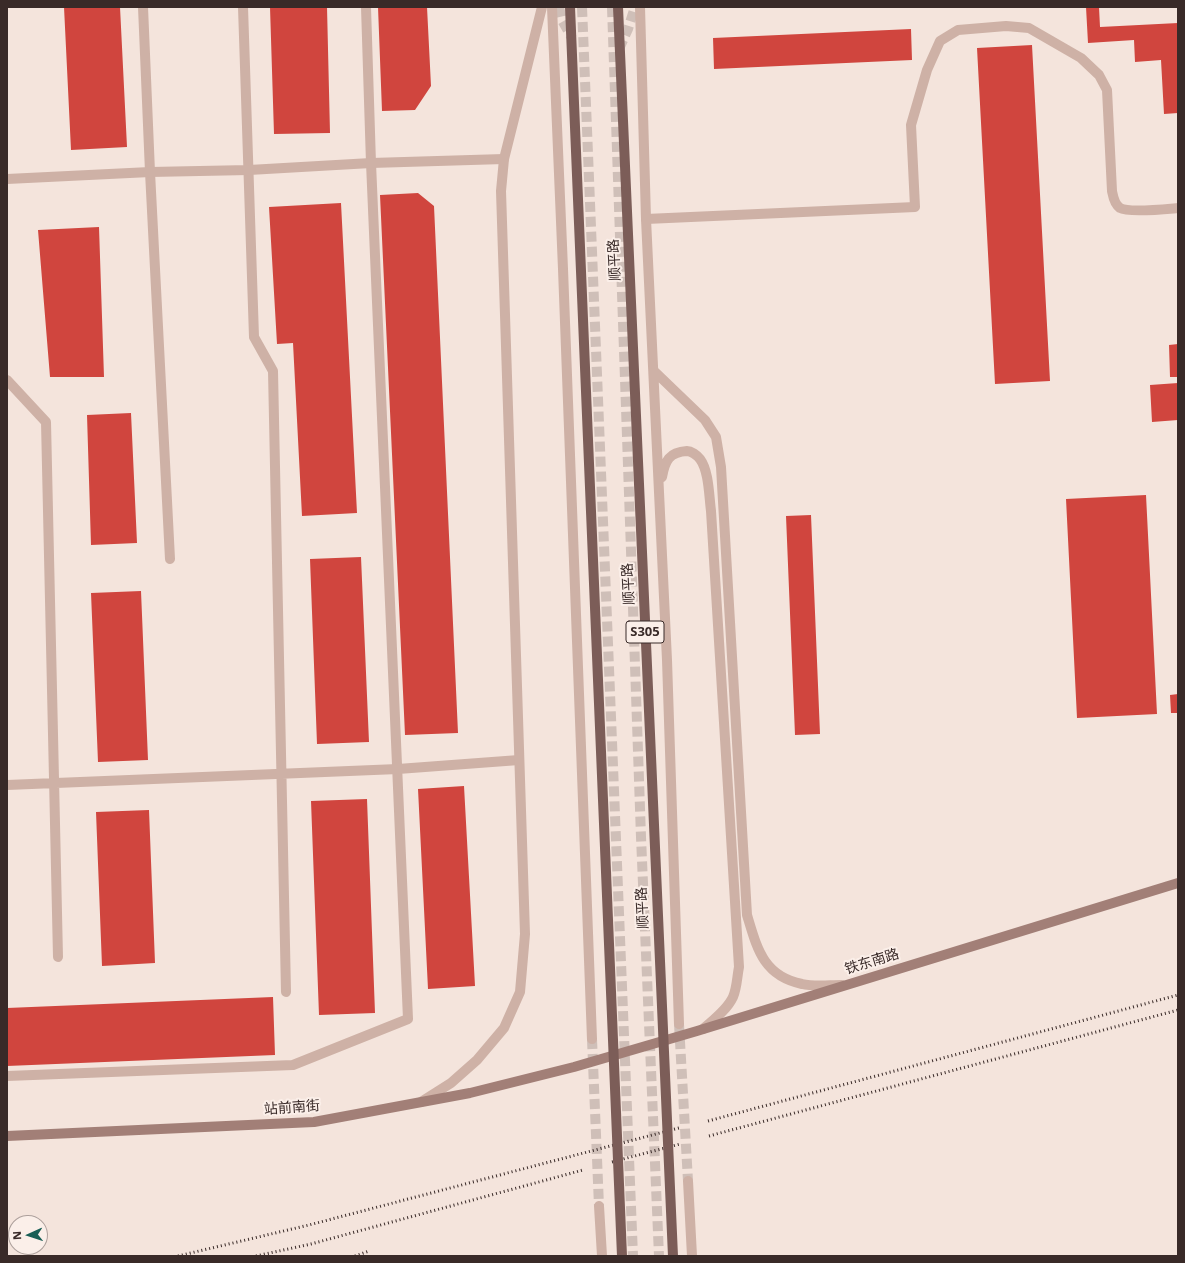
<!DOCTYPE html>
<meta charset="utf-8">
<style>
body{margin:0}
#map{position:relative;width:1185px;height:1263px;overflow:hidden;background:#f4e4dc;font-family:"Open Sans",sans-serif}
canvas{display:block}
.frame{position:absolute;inset:0;border:8px solid #392a28;pointer-events:none}
.north{position:absolute;left:8px;top:1215px;width:40px;height:40px;box-sizing:border-box;background:#fbefe9;border:1px solid #ada09c;border-radius:50%;rotate:267deg;font-size:11px;font-weight:700;line-height:16px;text-align:center;color:#392a28}
.north::after{content:'';display:block;margin:auto;width:14px;height:18px;background:#195f56;clip-path:polygon(50% 0,100% 100%,50% 72%,0 100%)}
</style>
<div id="map">
<canvas width="1185" height="1263"></canvas>
<div class="frame"></div>
<div class="north">N</div>
</div>
<script>
const g = document.querySelector('canvas').getContext('2d');
g.lineJoin = 'round';
function fill(path, color) {
  g.fillStyle = color;
  g.fill(path, 'evenodd');
}
function trace(path, color, width, dash) {
  g.strokeStyle = color;
  g.lineWidth = width;
  g.lineCap = dash ? 'butt' : 'round';
  g.setLineDash(dash || []);
  g.stroke(path);
}
function label(font, color, halo, rows, align = 'center') {
  g.font = font + ' "Open Sans","Noto Sans SC",sans-serif';
  g.lineWidth = 4;
  g.setLineDash([]);
  g.textBaseline = 'middle';
  g.strokeStyle = halo;
  g.fillStyle = color;
  for (const [text, x, y, turn = 0] of rows) {
    g.save();
    g.translate(x, y);
    g.rotate((+turn || 0) * Math.PI / 180);
    g.textAlign = isNaN(turn) ? turn : align;
    if (halo) g.strokeText(text, 0, 0);
    g.fillText(text, 0, 0);
    g.restore();
  }
}
fill(new Path2D(`
 M 64,7 L 120,7 L 127,147 L 71,150 Z
 M 270,7 L 327,7 L 330,133 L 274,134 Z
 M 378,7 L 427,7 L 431,86 L 415,110 L 382,111 Z
 M 1086,7 L 1099,7 L 1100,27 L 1178,23 L 1178,113 L 1164,114 L 1161,60 L 1135,62 L 1134,40 L 1088,43 Z
 M 911,29 L 912,60 L 714,69 L 713,38 Z
 M 1032,45 L 1050,381 L 995,384 L 977,48 Z
 M 418,193 L 434,206 L 458,733 L 405,735 L 380,195 Z
 M 341,203 L 357,513 L 302,516 L 293,343 L 277,344 L 269,207 Z
 M 99,227 L 104,377 L 50,377 L 38,230 Z
 M 1178,344 L 1178,377 L 1170,377 L 1169,345 Z
 M 1178,383 L 1178,420 L 1152,422 L 1150,385 Z
 M 131,413 L 137,543 L 91,545 L 87,415 Z
 M 1146,495 L 1157,714 L 1077,718 L 1066,499 Z
 M 811,515 L 820,734 L 795,735 L 786,516 Z
 M 361,557 L 369,742 L 317,744 L 310,559 Z
 M 141,591 L 148,760 L 98,762 L 91,593 Z
 M 1178,694 L 1178,713 L 1171,713 L 1170,695 Z
 M 464,786 L 475,986 L 428,989 L 418,789 Z
 M 367,799 L 375,1013 L 319,1015 L 311,801 Z
 M 149,810 L 155,963 L 102,966 L 96,812 Z
 M 273,997 L 275,1055 L 7,1066 L 7,1008 Z`), '#d0453e');
trace(new Path2D(`
 M 559,7 L 562,20 L 572,38
 M 582,7 L 633,1256
 M 612,7 L 641,837 L 659,1256
 M 619,49 L 628,29 L 635,7
 M 679,1024 L 688,1181
 M 592,1039 L 599,1206`), '#cfbfb8', 10, [10, 5]);
trace(new Path2D(`
 M 143,7 L 150,172 L 170,559
 M 243,7 L 254,337 L 273,371 L 286,992
 M 646,219 L 915,207 L 911,125 L 927,70 L 940,41 L 958,30 L 1006,26 L 1029,28 L 1081,58 L 1099,75 L 1107,90 L 1112,191 C 1113,196 1114,204 1120,208 C 1129,213 1166,209 1178,208
 M 7,380 L 46,422 L 58,957
 M 7,785 L 398,769 L 519,760
 M 7,1076 L 293,1065 L 408,1019 L 371,163 L 366,7`), '#ceb1a6', 10);
trace(new Path2D(`
 M 7,179 L 150,172 L 249,170 L 371,163 L 504,159`), '#ceb1a6', 10);
trace(new Path2D(`
 M 552,7 L 563,269 L 592,1039
 M 640,7 L 646,219 L 667,660 L 679,1024
 M 654,371 L 705,420 L 716,437 L 721,467 L 747,915 C 757,948 763,976 802,984 C 814,987 829,985 842,985
 M 662,477 C 665,461 669,452 687,451 C 691,451 697,455 700,459 C 709,471 709,496 711,511 L 739,967 C 737,977 737,988 733,997 C 727,1010 713,1020 703,1029
 M 421,1102 L 451,1083 L 477,1060 L 504,1028 L 520,992 L 525,934 L 501,191 L 504,159 L 542,7
 M 688,1181 L 692,1256
 M 599,1206 L 602,1256`), '#ceb1a6', 10);
trace(new Path2D(`
 M 7,1136 L 314,1122 L 470,1093 L 574,1067 L 697,1031 L 1178,883`), '#a27f77', 10);
trace(new Path2D(`
 M 708,1121 L 1178,995
 M 709,1136 L 1178,1010
 M 612,1162 L 680,1144
 M 178,1256 L 309,1225 L 679,1128
 M 256,1256 L 311,1244 L 583,1170
 M 355,1256 L 369,1251`), '#392a28', 3, [1, 3]);
trace(new Path2D(`
 M 570,7 L 622,1256
 M 618,7 L 673,1256`), '#7c5d58', 10);
for (const [x, y, w] of [
 [645,632,38]
]) {
  const box = new Path2D();
  box.roundRect(x - w / 2, y - 11, w, 22, 3);
  g.fillStyle = '#fbefe9';
  g.fill(box);
  trace(box, '#392a28', 1);
}
label('bold 13px', '#392a28', null, [
 ["S305",645,632]
]);
label('14px', '#392a28', '#fbefe9', [
 ["顺平路",615,260,-93],
 ["顺平路",629,584,-93],
 ["顺平路",643,908,-93],
 ["铁东南路",872,962,-17],
 ["站前南街",292,1108,-4]
]);
</script>
